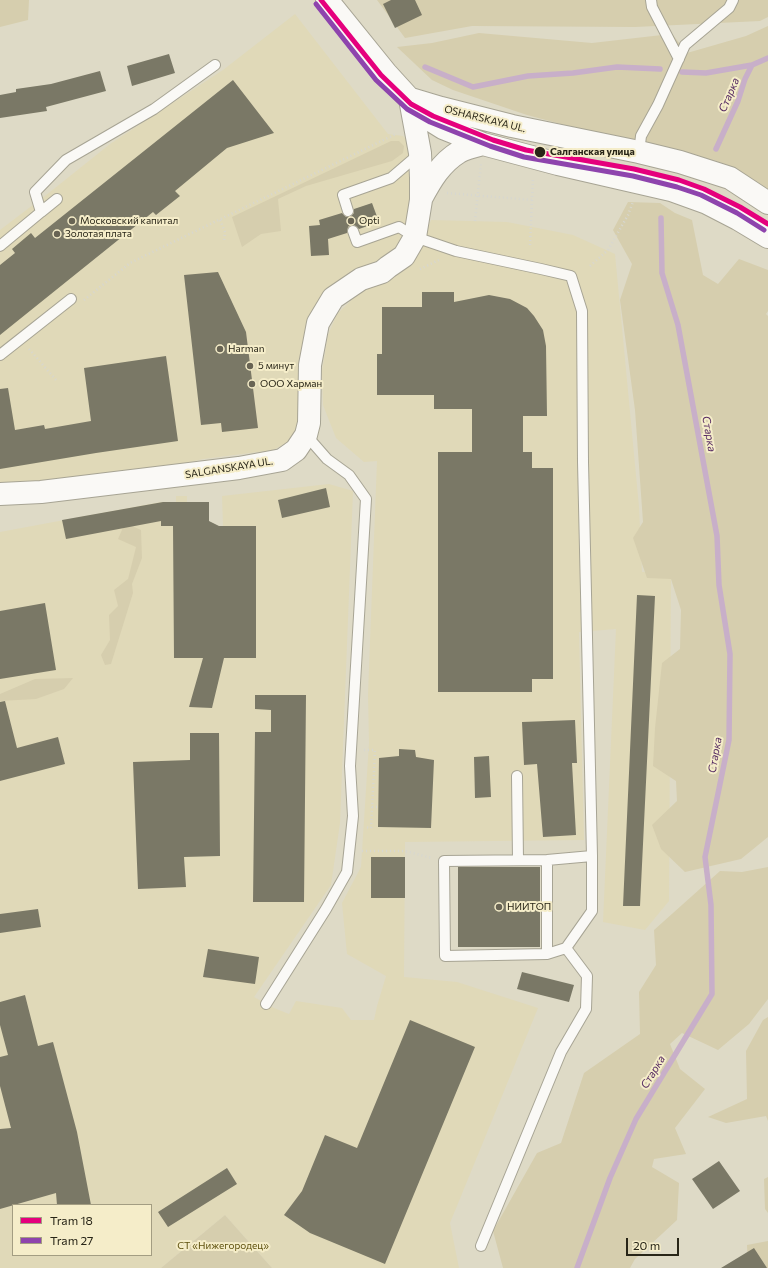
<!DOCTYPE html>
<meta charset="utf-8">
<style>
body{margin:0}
#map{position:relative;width:768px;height:1268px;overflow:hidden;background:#dedac6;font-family:Commissioner,sans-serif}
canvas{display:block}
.legend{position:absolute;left:12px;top:1204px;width:140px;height:52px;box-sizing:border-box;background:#f5edc9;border:1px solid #a39d82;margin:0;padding:5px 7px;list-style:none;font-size:12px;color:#282517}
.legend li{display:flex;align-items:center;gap:8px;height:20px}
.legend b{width:20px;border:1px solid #a39d82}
.scale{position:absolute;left:626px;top:1238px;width:53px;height:18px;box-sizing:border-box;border:2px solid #282517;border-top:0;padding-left:5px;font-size:12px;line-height:14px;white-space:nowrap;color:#282517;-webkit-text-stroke:3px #f5edc9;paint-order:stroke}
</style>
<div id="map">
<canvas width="768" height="1268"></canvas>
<ul class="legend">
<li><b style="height:5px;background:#e5007d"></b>Tram 18</li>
<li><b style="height:5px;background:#8e44ad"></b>Tram 27</li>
</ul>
<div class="scale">20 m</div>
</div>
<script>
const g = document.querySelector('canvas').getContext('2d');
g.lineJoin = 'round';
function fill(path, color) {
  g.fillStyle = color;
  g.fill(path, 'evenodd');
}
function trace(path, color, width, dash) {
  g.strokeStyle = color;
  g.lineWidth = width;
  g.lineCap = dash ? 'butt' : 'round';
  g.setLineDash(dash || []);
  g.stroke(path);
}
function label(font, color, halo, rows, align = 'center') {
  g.font = font + ' Commissioner,sans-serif';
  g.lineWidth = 4;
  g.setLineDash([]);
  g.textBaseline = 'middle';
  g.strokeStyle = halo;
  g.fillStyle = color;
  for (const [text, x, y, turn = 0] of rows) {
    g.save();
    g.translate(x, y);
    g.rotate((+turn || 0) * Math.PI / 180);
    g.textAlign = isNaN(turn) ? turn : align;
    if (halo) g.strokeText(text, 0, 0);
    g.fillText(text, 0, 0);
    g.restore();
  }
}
fill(new Path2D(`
 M 295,14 L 388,134 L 403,136 L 409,143 L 412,179 L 409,215 L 396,251 L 326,293 L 297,427 L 288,442 L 273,450 L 203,459 L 176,465 L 50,483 L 0,485 L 0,230 L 50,192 L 110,144 L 223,70 Z
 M 431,220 L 507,222 L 573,235 L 615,254 L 639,507 L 642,572 L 671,573 L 669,901 L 645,930 L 603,922 L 616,629 L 579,632 L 584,840 L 405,842 L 404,977 L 457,982 L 538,1008 L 450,1223 L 459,1268 L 272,1268 L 225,1215 L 161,1268 L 0,1268 L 0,532 L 161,502 L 176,502 L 176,496 L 187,496 L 187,502 L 209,502 L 209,526 L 223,526 L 222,496 L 329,484 L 353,491 L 340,823 L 331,885 L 254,997 L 274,1008 L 289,1014 L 296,1001 L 342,1008 L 351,1020 L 374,1020 L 377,1006 L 386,976 L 347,954 L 342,903 L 361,867 L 369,743 L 368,694 L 377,461 L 364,462 L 336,438 L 323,405 L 322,371 L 328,335 L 337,314 L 362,290 L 415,259 ZM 13,1205 L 151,1205 L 151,1255 L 13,1255 Z`), '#e0d9b8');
fill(new Path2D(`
 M 0,0 L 29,0 L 28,20 L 0,27 Z
 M 377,0 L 768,0 L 768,17 L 760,21 L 635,27 L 472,26 L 405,38 Z
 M 768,26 L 768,190 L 759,184 L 716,161 L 576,128 L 527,115 L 453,90 L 432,80 L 397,47 L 432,43 L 479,33 L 592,43 L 662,35 L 673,35 L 687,53 L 746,36 Z
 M 391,141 L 399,141 L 404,146 L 403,153 L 392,161 L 306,186 L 278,199 L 281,231 L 261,234 L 242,247 L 232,217 Z
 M 628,202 L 660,203 L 675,213 L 692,220 L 703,275 L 718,284 L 739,259 L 768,270 L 768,311 L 766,314 L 768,316 L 768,837 L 741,859 L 685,872 L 661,849 L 652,825 L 677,801 L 676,781 L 653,766 L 655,728 L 662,663 L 680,649 L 681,610 L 671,579 L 647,578 L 633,538 L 643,522 L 635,410 L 620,300 L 632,264 L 613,230 Z
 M 125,523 L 141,530 L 142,558 L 132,584 L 133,593 L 111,664 L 105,665 L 101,655 L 110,640 L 109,615 L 118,606 L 114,590 L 128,579 L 136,547 L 118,539 Z
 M 73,678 L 64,689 L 36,699 L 0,701 L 0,694 L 35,679 Z
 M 768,867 L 768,999 L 749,1024 L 718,1050 L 682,1033 L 670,1044 L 680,1069 L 705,1089 L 675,1128 L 686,1154 L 654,1159 L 652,1167 L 679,1183 L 677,1220 L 635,1259 L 630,1268 L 503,1268 L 493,1231 L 537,1153 L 561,1143 L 584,1073 L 640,1034 L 639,992 L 656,965 L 654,930 L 720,871 L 742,872 Z
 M 768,1017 L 768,1121 L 766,1116 L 726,1123 L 708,1117 L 747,1099 L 746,1051 L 763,1020 Z
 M 768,1177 L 768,1213 L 765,1209 L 764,1179 Z
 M 225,1215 L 272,1268 L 161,1268 Z
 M 768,1241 L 768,1268 L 748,1268 L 747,1245 Z`), '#d6ceae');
trace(new Path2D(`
 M 425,67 L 473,87 L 528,76 L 573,73 L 617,67 L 660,69
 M 682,72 L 706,73 L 752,65
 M 716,149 L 738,101 L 745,79 L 752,65 L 768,58
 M 577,1268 L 610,1178 L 636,1119 L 712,994 L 711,905 L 705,857 L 729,740 L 730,654 L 719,585 L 717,536 L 678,325 L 662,273 L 661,218`), '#c8afc9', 5.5);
fill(new Path2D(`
 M 391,0 L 415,0 L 422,15 L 395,28 L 383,4 Z
 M 169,54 L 175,73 L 132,86 L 127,66 Z
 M 100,71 L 106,91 L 46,107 L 47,111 L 0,118 L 0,95 L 16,92 L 16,89 L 51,84 Z
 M 233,80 L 274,133 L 227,148 L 175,191 L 180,196 L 156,215 L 153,212 L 0,335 L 0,265 L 15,253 L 12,249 L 31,233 L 35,238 Z
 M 372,203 L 379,222 L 359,229 L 354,225 L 350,225 L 348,227 L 347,233 L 328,239 L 329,255 L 311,256 L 309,226 L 320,225 L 319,220 L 342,213 L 346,217 L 350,217 L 354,213 L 354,209 Z
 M 218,272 L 246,332 L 258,428 L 222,432 L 221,423 L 201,425 L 184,275 Z
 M 422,292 L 454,292 L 454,302 L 489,295 L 510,299 L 527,308 L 534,316 L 543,330 L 546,346 L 547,416 L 523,416 L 523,452 L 532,452 L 532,468 L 553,468 L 553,679 L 532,679 L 532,692 L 438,692 L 438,452 L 472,452 L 472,409 L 434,409 L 434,395 L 377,395 L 377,354 L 382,354 L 382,307 L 422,307 Z
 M 166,356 L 178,441 L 96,453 L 0,469 L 0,389 L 8,388 L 15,430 L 44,425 L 45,429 L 91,421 L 84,368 Z
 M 326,488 L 330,507 L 282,518 L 278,500 Z
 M 163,502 L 209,502 L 209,521 L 219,526 L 256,526 L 256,658 L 224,658 L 212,708 L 189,707 L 203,658 L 174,658 L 173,526 L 161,526 L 161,521 L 66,539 L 62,520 Z
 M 637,595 L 655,596 L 640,906 L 623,906 Z
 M 45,603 L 56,670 L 0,679 L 0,611 Z
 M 255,695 L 306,695 L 304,902 L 253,902 L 255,732 L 271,732 L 271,710 L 255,709 Z
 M 5,701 L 17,748 L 58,737 L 65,764 L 0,781 L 0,702 Z
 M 575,720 L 577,763 L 572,763 L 576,835 L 543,837 L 537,764 L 524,765 L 522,722 Z
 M 190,733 L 219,733 L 220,856 L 184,857 L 186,887 L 138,889 L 133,762 L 190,760 Z
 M 399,749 L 415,750 L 416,757 L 434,760 L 431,828 L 378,827 L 379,758 L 399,756 Z
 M 489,756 L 491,797 L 475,798 L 474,757 Z
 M 371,857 L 405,857 L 405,898 L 371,898 Z
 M 458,867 L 540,867 L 540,947 L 458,947 Z
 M 38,909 L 41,927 L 0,933 L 0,914 Z
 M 208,949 L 259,957 L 255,984 L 203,977 Z
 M 522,972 L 574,985 L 569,1002 L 517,989 Z
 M 25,995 L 38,1046 L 53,1042 L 77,1132 L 91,1205 L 57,1205 L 56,1193 L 0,1209 L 0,1129 L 11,1128 L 0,1086 L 0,1057 L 8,1055 L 0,1025 L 0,1002 Z
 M 410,1020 L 475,1047 L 385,1264 L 310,1233 L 284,1215 L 302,1191 L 325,1135 L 357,1148 Z
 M 719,1161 L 740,1191 L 713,1209 L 692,1179 Z
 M 227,1168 L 237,1184 L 168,1227 L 158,1212 Z
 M 754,1248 L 767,1268 L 721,1268 Z`), '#7a7866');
const lane = new Path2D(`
 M 651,0 L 652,7 L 679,59
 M 639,152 L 641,136 L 658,105 L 685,45 L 729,8 L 733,0
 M 348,211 L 343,195 L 391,178 L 419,154
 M 41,212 L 57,199
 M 353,231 L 357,242 L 399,227 L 415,237 L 456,251 L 541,269 L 571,276 L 582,311 L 583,462 L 592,856 L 592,911 L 566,948 L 547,954 L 445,956 L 444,861 L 547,860 L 592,856
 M 0,246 L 41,212 L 35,192 L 66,160 L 154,109 L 215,65
 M 0,355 L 71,299
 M 517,776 L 518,860
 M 547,954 L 547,860
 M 266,1004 L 326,909 L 347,872 L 353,816 L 350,766 L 366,499 L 349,475 L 327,459 L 306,435
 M 481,1246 L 561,1052 L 586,1009 L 587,976 L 566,948`);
const secondary = new Path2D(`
 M 327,0 L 386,73 L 427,118 L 443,128 L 483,144 L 558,164 L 671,190 L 707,203 L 738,219 L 768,237
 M 411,99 L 441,108 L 512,126 L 639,152 L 680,162 L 730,178 L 768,203
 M 421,199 C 431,180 441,163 459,152 C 466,148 475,146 483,144
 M 0,494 L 41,492 L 239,468 L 282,460 L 296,450 L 306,435 L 309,423 L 310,365 L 318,323 L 333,298 L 361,279 L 382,272 L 388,267 L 404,256 L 415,237 L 421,200 L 421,178 L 420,153 L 410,99`);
trace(lane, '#a7a494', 12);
trace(secondary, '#a7a494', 24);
trace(new Path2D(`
 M 447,193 L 533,200
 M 220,220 L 225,232 L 224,241
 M 475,221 L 481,164
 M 530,245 L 533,178
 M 590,266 L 608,250 L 628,215 L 633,202
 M 420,269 L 439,260
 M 84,300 L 130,263 L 396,134
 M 29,349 L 57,381
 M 364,750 L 375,750 L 371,828 L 365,827
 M 372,807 L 378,807
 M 362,851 L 405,851 L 432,858`), '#d7d7d0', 2.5, [1, 3]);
trace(lane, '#faf9f6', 10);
trace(secondary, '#faf9f6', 22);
trace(new Path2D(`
 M 321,0 L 381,75 L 411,104 L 433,116 L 493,140 L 526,150 L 634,169 L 679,180 L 704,189 L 740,207 L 768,224`), '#e5007d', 5);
trace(new Path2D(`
 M 316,4 L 376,80 L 407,109 L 430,122 L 490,146 L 524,157 L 633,176 L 677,187 L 701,195 L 737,213 L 764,230`), '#8e44ad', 5);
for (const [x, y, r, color] of [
 [540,152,6,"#282517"],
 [72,221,4,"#686454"],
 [351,221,4,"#686454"],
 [57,234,4,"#686454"],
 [220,349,4,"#686454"],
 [250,366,4,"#686454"],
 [252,384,4,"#686454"],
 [499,907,4,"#686454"]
]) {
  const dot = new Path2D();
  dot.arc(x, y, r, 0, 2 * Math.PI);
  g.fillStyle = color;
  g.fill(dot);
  trace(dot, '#f5edc9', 1.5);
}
label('10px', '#282517', '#f5edc9', [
 ["OSHARSKAYA UL.",485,119,14],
 ["SALGANSKAYA UL.",229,468,-9]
]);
label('bold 10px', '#282517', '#f5edc9', [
 ["Салганская улица",550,152]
], 'left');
label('10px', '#282517', '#f5edc9', [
 ["Московский капитал",80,221],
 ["Opti",359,221],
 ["Золотая плата",65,234],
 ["Harman",228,349],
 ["5 минут",258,366],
 ["ООО Харман",260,384],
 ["НИИТОП",507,907]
], 'left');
label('10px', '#5e510e', '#f5edc9', [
 ["СТ «Нижегородец»",223,1246]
]);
label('italic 11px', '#552a62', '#f5edc9', [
 ["Старка",729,95,-67],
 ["Старка",709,434,80],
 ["Старка",715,755,-80],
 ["Старка",653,1072,-59]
]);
</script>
